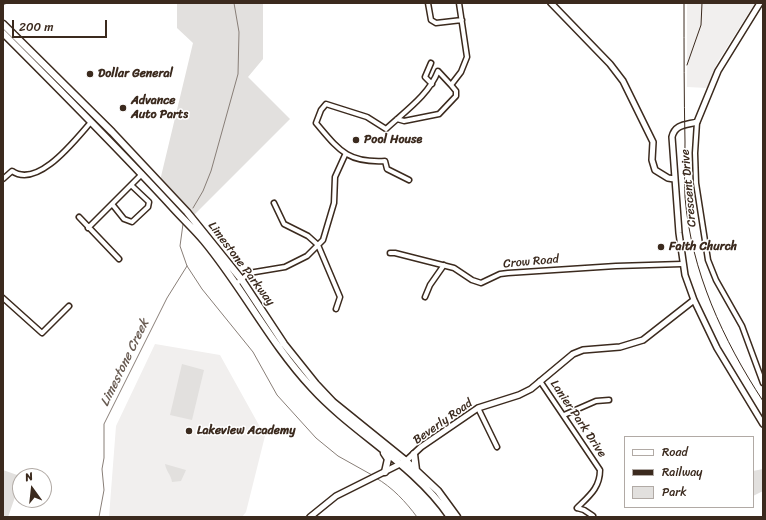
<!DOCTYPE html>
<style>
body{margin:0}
#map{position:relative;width:766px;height:520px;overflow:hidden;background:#fff;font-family:Sriracha,sans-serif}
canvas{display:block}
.frame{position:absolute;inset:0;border:4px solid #3b2a1e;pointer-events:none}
.legend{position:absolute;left:624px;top:436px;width:130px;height:72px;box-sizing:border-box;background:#fff;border:1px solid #b1aaa5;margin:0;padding:5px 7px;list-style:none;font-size:12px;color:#3b2a1e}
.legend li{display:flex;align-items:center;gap:8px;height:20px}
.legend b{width:20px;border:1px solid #b1aaa5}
.north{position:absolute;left:12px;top:468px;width:40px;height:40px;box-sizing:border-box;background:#fff;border:1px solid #b1aaa5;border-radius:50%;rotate:345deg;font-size:11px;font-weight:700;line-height:16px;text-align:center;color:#3b2a1e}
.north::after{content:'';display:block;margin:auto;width:14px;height:18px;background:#3b2a1e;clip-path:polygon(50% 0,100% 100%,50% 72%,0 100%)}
.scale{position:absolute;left:12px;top:20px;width:95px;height:18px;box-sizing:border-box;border:2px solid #3b2a1e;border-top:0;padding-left:5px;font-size:12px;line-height:14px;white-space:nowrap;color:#3b2a1e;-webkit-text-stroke:3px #fff;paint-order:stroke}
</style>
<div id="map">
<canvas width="766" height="520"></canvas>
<div class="frame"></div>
<ul class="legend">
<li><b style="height:5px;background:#fff"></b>Road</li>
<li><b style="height:5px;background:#3b2a1e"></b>Railway</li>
<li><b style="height:11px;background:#e2e0de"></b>Park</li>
</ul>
<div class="north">N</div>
<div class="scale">200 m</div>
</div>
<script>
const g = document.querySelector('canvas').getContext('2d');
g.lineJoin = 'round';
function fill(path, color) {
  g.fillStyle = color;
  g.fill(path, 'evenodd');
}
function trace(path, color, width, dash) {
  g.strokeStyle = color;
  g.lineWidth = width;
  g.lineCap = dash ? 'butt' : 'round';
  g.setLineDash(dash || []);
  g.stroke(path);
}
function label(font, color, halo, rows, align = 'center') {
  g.font = font + ' Sriracha,sans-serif';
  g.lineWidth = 3;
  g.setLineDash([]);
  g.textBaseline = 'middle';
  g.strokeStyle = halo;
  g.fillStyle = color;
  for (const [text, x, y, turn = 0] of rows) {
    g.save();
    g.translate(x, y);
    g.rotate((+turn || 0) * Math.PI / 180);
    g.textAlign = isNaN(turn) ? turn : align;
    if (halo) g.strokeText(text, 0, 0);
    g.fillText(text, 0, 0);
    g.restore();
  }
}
fill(new Path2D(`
 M 687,3 L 755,3 L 717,63 L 707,88 L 687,87 Z
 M 155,344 L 220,355 L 265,436 L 246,512 L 242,517 L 109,517 L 116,426 Z`), '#f1efee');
fill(new Path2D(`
 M 177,3 L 263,3 L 263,59 L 248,77 L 290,119 L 188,221 L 158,189 L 193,43 L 177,28 Z
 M 182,364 L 204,370 L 192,420 L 170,415 Z
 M 165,464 L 186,470 L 181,481 L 172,482 C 171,475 166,471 165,464 Z
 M 763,469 L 763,491 L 753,496 L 753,471 Z
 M 3,470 L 20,476 L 20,483 L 8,517 L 3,517 Z`), '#e2e0de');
trace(new Path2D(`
 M 3,5 L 7,3
 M 193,208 L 203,191 L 211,171 L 238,74 L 239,32 L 234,3
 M 183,224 L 180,246 L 187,266 L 202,289 L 253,352 L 277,395 L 316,438 L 338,456 L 372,475
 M 376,478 C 392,487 406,502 417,517
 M 99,517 L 104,490 L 102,469 L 104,458 L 104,424 L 167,298 L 187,266`), '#887e77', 1);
const minor = new Path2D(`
 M 428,3 L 431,20 L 436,23 L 462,20
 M 431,63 L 425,77 L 432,84
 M 397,119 L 404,121 L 439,114 L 456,96 L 456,91 L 451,85
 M 697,122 L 695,153 L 696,183 L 708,260 L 716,280 L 742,326 L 763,383
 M 3,179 L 12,171 C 38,189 75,140 91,122
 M 409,180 L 387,169 L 385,161 C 347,163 339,150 316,123 L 321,110 L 326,104 L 367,117 L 386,129 C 404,112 429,95 438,71 L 451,85 L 461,72 L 467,57 L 459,3
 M 274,203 L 284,224 L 308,236 L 318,245 L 340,297 L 336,309
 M 112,204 L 124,219 L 132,222 L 148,207 L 149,202 L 131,185
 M 79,217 L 119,259
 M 88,228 L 142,174
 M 390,253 L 395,253 L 454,268 L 472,280 L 481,283 L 500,274 L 508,273 L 616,266 L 682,264
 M 236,284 L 249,273 L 285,267 L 307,256 L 323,240 L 334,203 L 335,177 L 345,155
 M 425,297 L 430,285 L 444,265
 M 3,298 L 42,333 L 69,306
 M 540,381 L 600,470 C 600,488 589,496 577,508
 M 478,408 L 497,447
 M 564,415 L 596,401 L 609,400
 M 577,508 L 584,510 L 593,516`);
const tertiary = new Path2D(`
 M 551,3 L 610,64 L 623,81 L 653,142 L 652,160 L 655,170 L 668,178 L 674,179
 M 760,3 L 718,71 L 697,122 C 686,125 675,124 672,137 L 679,233 L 685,275 L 694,300 L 717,348 L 763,424
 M 310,517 L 336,496 L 406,461 L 421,447 L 478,408 L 519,395 L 531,389 L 573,354 L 583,350 L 620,347 L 643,340 L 694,300`);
const primary = new Path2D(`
 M 3,24 L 112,132 L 187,212 L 241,279 L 284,344 L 316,384 L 333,402 L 406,461 L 438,491 L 457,517
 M 3,33 C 61,91 119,149 174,209 C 184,220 195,230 204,241 C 243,288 270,343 312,388 C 354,434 414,464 450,517
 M 384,453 L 388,459 L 385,472
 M 414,454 L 416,470`);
trace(minor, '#3b2a1e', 7);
trace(tertiary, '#3b2a1e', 8);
trace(primary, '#3b2a1e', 9);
trace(minor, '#fff', 4);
trace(tertiary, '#fff', 5);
trace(primary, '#fff', 6);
trace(new Path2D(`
 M 684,3 C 684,49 684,96 685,142 C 685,160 684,179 685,197 C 691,271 723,340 763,401
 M 687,65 L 701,25 L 702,3`), '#3b2a1e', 1);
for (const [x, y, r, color] of [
 [90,74,4,"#3b2a1e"],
 [123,108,4,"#3b2a1e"],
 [356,140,4,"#3b2a1e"],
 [661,247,4,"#3b2a1e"],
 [189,431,4,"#3b2a1e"]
]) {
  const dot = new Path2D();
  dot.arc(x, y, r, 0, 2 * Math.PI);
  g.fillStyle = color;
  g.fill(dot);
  trace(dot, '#fff', 1.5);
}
label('bold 12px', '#3b2a1e', '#fff', [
 ["Dollar General",98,74],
 ["Advance",131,101],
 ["Auto Parts",131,115],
 ["Pool House",364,140],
 ["Faith Church",669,247],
 ["Lakeview Academy",197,431]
], 'left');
label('12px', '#3b2a1e', '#fff', [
 ["Crescent Drive",689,188,-95],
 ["Crow Road",531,262,-5],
 ["Limestone Parkway",241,264,53],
 ["Lanier Park Drive",578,419,56],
 ["Beverly Road",443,422,-35]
]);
label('italic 13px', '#685b52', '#fff', [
 ["Limestone Creek",125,363,-64]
]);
</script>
